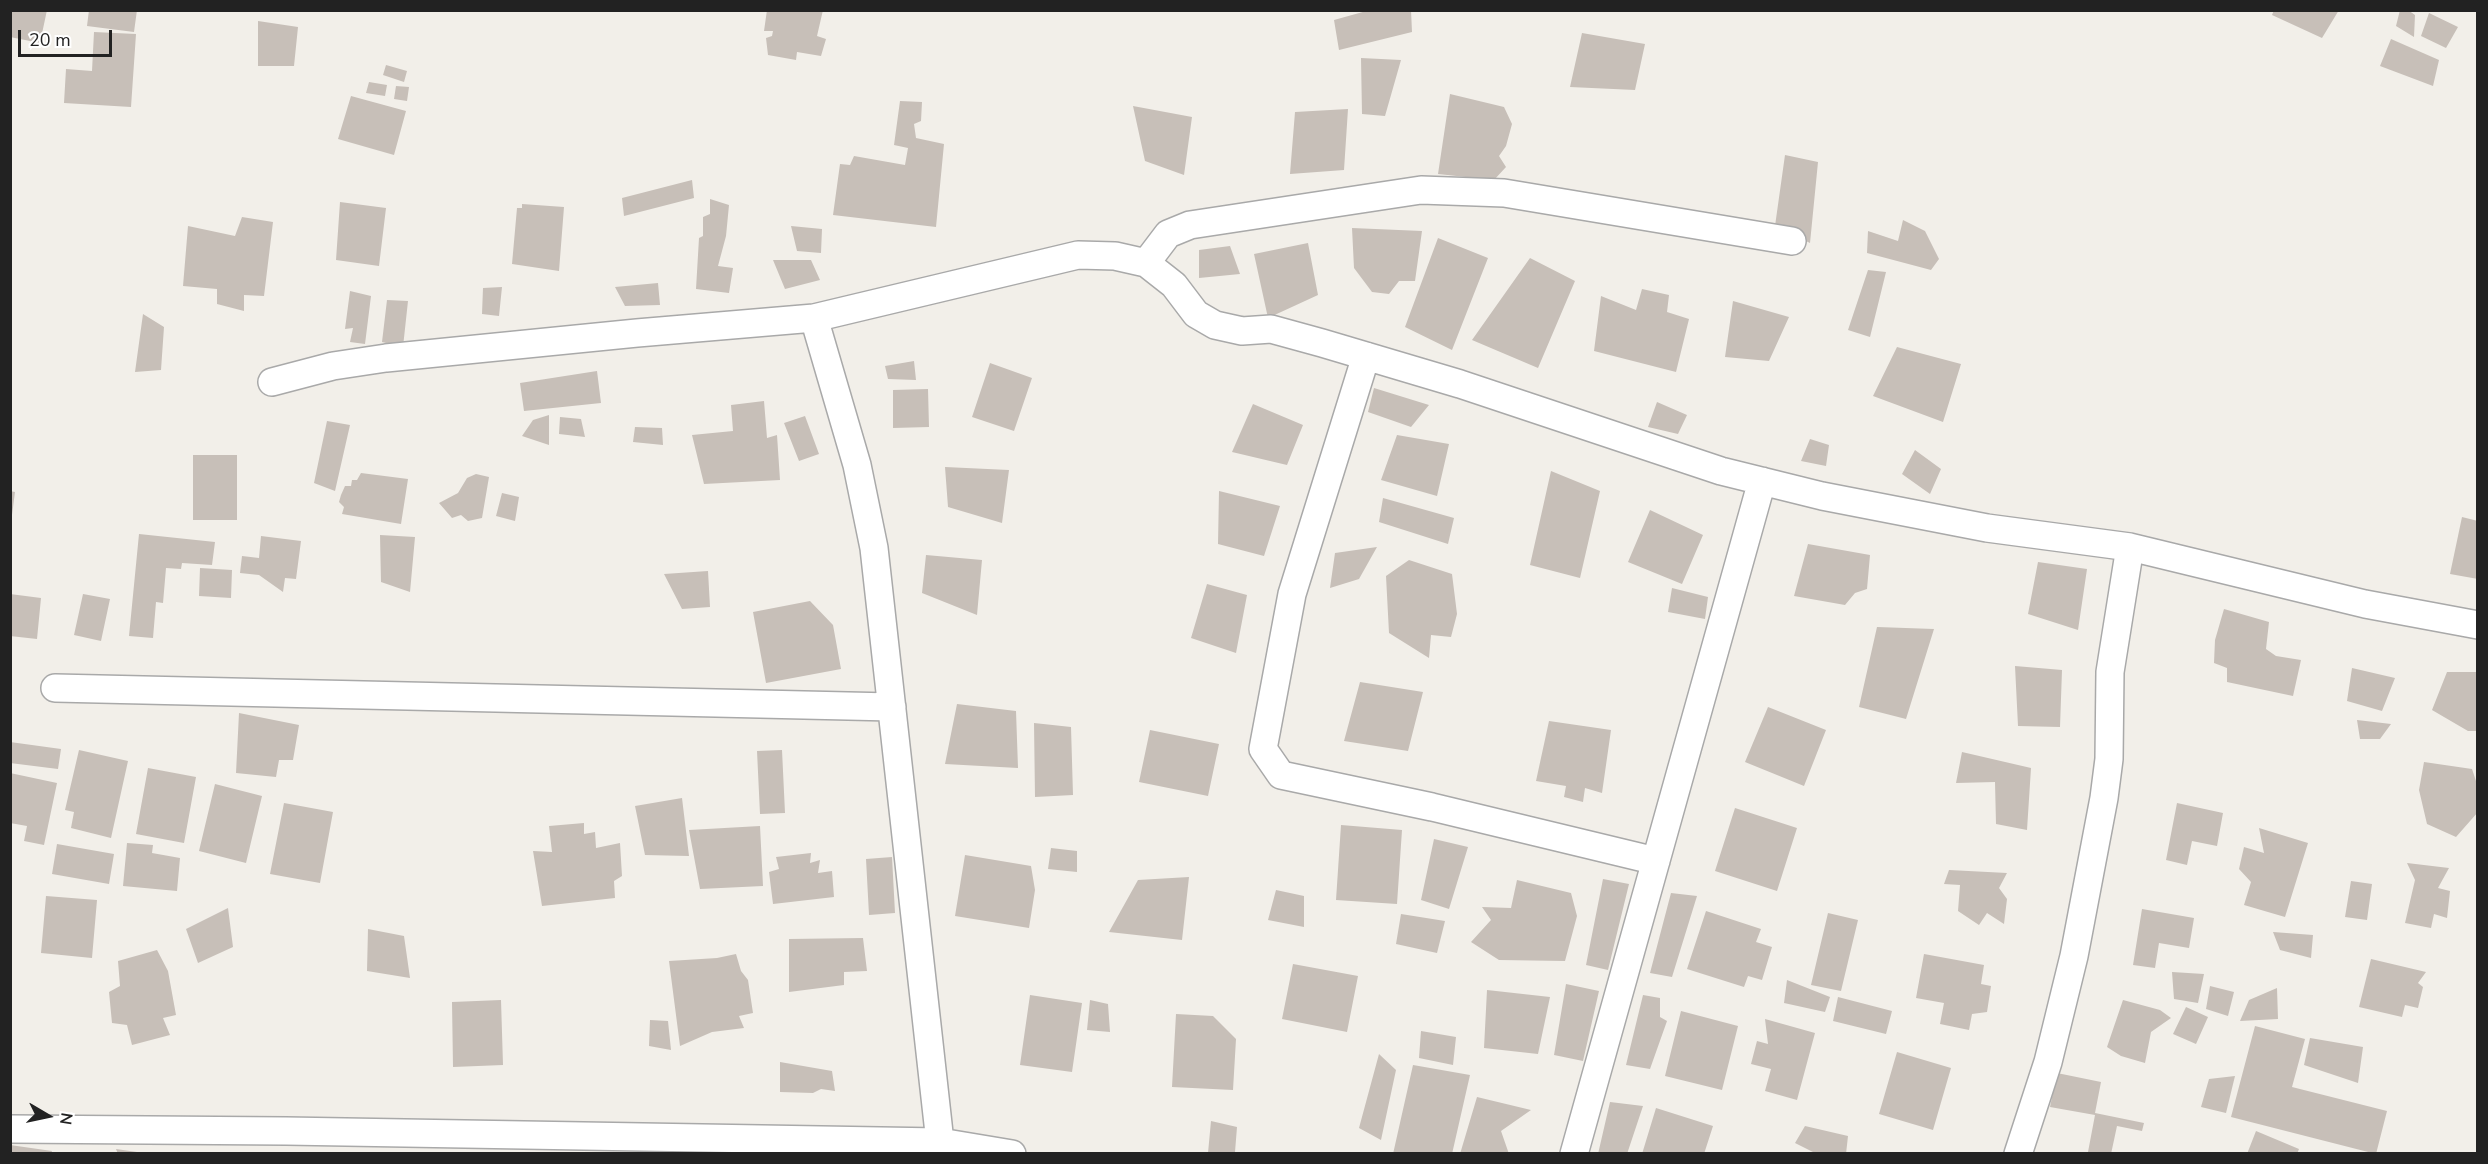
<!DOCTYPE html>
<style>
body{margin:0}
#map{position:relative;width:2488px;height:1164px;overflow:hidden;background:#f2efe9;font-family:"Nunito Sans",sans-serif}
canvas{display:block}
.frame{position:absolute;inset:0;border:12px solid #222;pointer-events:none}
.north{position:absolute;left:18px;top:1086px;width:60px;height:60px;-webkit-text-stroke:4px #fff;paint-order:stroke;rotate:99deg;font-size:16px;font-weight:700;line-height:24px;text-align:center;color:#222}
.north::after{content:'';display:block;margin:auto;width:21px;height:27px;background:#222;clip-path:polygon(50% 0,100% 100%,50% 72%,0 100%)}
.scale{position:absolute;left:18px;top:30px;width:94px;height:27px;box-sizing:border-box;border:3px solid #222;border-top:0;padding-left:8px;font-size:18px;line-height:21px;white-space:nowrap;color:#222;-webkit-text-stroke:4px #fff;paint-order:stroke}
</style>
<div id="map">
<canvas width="2488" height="1164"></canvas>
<div class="frame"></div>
<div class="north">N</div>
<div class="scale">20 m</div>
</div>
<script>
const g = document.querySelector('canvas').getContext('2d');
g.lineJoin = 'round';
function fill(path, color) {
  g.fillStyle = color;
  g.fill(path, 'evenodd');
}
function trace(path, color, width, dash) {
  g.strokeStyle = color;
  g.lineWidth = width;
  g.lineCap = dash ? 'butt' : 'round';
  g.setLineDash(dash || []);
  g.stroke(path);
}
fill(new Path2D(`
 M 10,10 L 47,10 L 40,43 L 10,37 Z
 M 89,10 L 137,10 L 134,32 L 87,26 Z
 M 767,10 L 823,10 L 817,36 L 826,39 L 821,56 L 797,52 L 796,60 L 768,55 L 766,38 L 772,36 L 773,31 L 764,31 Z
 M 1370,10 L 1411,10 L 1412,32 L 1339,50 L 1334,20 Z
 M 2274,10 L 2339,10 L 2322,38 L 2272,15 Z
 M 2400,10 L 2408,10 L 2415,15 L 2414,37 L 2396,26 Z
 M 2429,13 L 2458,27 L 2446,48 L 2421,36 Z
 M 258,21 L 298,27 L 294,66 L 258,66 Z
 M 94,32 L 136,34 L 131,107 L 64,103 L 66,69 L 92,71 Z
 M 1582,33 L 1645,44 L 1635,90 L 1570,87 Z
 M 2391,39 L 2439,60 L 2433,86 L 2380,66 Z
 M 1361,58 L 1401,60 L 1385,116 L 1362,114 Z
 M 386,65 L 407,71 L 404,82 L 383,75 Z
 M 369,82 L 387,85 L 385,96 L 366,93 Z
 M 396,86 L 409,87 L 407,101 L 394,99 Z
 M 1450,94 L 1504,107 L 1512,124 L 1506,146 L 1499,156 L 1506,167 L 1494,180 L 1438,174 Z
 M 351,96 L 406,111 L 394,155 L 338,139 Z
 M 900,101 L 922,102 L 921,121 L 914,124 L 916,138 L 944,144 L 936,227 L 833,215 L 840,164 L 850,165 L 854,156 L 905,165 L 908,148 L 894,145 Z
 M 1133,106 L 1192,117 L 1184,175 L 1145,161 Z
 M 1348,109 L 1344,170 L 1290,174 L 1295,112 Z
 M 1785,155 L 1818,162 L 1810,243 L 1775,226 Z
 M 692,180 L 694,198 L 624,216 L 622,198 Z
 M 710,199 L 729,205 L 726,236 L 718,266 L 733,268 L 729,293 L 696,289 L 699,238 L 703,236 L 703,217 L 710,214 Z
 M 340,202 L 386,208 L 379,266 L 336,260 Z
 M 522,204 L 564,207 L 559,271 L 512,264 L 517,208 L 522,208 Z
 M 242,217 L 273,222 L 264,296 L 244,295 L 244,311 L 217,304 L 217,289 L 183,286 L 188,226 L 235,236 Z
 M 1903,220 L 1925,231 L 1939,259 L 1931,270 L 1867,253 L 1868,231 L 1898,241 Z
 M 791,226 L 822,229 L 821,253 L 797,251 Z
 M 1352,228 L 1422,231 L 1415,281 L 1399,281 L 1389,294 L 1372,292 L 1354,268 Z
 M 1438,238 L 1488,258 L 1452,350 L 1405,327 Z
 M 1308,243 L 1318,295 L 1268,318 L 1254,254 Z
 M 1230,246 L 1240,274 L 1199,278 L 1199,250 Z
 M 1530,258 L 1575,281 L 1538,368 L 1472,340 Z
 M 773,260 L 811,260 L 820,280 L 785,289 Z
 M 1868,270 L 1886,272 L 1870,337 L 1848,330 Z
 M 658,283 L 660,305 L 625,306 L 615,287 Z
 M 502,287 L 499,316 L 482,314 L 483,288 Z
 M 1642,289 L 1669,295 L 1667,312 L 1689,319 L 1676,372 L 1594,351 L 1601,296 L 1636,310 Z
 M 350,291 L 371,296 L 365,344 L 350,342 L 353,328 L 345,329 Z
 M 387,300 L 408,301 L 403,347 L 382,342 Z
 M 1733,301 L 1789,317 L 1769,361 L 1725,357 Z
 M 143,314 L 164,327 L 161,370 L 135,372 Z
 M 1897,347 L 1961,364 L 1943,422 L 1873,396 Z
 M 914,361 L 916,380 L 888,379 L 885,366 Z
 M 990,363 L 1032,378 L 1014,431 L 972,417 Z
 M 597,371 L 601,403 L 524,411 L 520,383 Z
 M 1374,388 L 1429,405 L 1411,427 L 1368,412 Z
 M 928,389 L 929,427 L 893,428 L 893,390 Z
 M 764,401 L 767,438 L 777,435 L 780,480 L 704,484 L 692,435 L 733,431 L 731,405 Z
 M 1657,402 L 1687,415 L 1678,434 L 1648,427 Z
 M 1253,404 L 1303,425 L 1287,465 L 1232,452 Z
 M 549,415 L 549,445 L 522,436 L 533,420 Z
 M 805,416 L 819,454 L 799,461 L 784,423 Z
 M 560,417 L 581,419 L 585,437 L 559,434 Z
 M 327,421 L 350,425 L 335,491 L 314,483 Z
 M 635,427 L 662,428 L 663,445 L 633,442 Z
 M 1397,435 L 1449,444 L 1437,496 L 1381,480 Z
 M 1810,439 L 1829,445 L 1826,466 L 1801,461 Z
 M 1915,450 L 1941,469 L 1930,494 L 1902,474 Z
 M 193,455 L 237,455 L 237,520 L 193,520 Z
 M 945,467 L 1009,470 L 1002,523 L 948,507 Z
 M 1551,471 L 1600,491 L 1580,578 L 1530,565 Z
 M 361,473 L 408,479 L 401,524 L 342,514 L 344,507 L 339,502 L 341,495 L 345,486 L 351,486 L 352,480 L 357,480 Z
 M 476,474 L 489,477 L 482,518 L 468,521 L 461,515 L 452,518 L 439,503 L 458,493 L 467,478 Z
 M 10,491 L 15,492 L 12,515 L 10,515 Z
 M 1219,491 L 1280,506 L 1264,556 L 1218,544 Z
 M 502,493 L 519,497 L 515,521 L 496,516 Z
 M 1383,498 L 1454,518 L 1448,544 L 1379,522 Z
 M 1650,510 L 1703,535 L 1682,584 L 1628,562 Z
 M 2462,517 L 2478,521 L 2478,579 L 2450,574 Z
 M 139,534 L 215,542 L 212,565 L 182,563 L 181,569 L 166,568 L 163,603 L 156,602 L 153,638 L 129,636 Z
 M 380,535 L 415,537 L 410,592 L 381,582 Z
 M 261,536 L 301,541 L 296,579 L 285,578 L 283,592 L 259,575 L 240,573 L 242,556 L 259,558 Z
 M 1808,544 L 1870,555 L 1867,589 L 1855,593 L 1845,605 L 1794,596 Z
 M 1377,547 L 1359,579 L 1330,588 L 1335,553 Z
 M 926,555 L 982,560 L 977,615 L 922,593 Z
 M 1409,560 L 1452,574 L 1457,614 L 1451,637 L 1431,635 L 1429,658 L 1389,633 L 1386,576 Z
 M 2038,562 L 2087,569 L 2078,630 L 2028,614 Z
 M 200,568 L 232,570 L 231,598 L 199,596 Z
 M 708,571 L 710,607 L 682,609 L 664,574 Z
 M 1207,584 L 1247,595 L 1236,653 L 1191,638 Z
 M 1672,588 L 1708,597 L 1705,619 L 1668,612 Z
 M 10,594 L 41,598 L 37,639 L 10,636 Z
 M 83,594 L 110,599 L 101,641 L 74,635 Z
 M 810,601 L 833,625 L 841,669 L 766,683 L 753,612 Z
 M 2224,609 L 2269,622 L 2266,649 L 2276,656 L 2301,660 L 2293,696 L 2227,682 L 2227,668 L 2214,663 L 2215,640 Z
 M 1877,627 L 1934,629 L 1906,719 L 1859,707 Z
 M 2015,666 L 2062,670 L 2060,727 L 2018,726 Z
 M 2352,668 L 2395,678 L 2382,711 L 2347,701 Z
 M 2447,672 L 2478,672 L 2478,731 L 2468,731 L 2432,710 Z
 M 1360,682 L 1423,692 L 1408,751 L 1344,741 Z
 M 957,704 L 1016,711 L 1018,768 L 945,764 Z
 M 1768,707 L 1826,730 L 1804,786 L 1745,762 Z
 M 239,713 L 299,725 L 293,760 L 279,760 L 276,777 L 236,773 Z
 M 2357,720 L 2391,724 L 2380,739 L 2360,739 Z
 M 1549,721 L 1611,730 L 1602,793 L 1585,788 L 1583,802 L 1564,797 L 1566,786 L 1536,781 Z
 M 1034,723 L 1071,727 L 1073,795 L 1035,797 Z
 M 1150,730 L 1219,744 L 1208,796 L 1139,782 Z
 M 10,742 L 61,749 L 58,769 L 10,763 Z
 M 79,750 L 128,761 L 111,838 L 71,828 L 74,812 L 65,810 Z
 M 782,750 L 785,813 L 760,814 L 757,751 Z
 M 1962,752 L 2031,768 L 2027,830 L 1996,824 L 1995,782 L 1956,783 Z
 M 2424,762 L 2472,769 L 2478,787 L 2478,812 L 2456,837 L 2427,824 L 2419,790 Z
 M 148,768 L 196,777 L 184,843 L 136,834 Z
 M 10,773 L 57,783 L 44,845 L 24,841 L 27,826 L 10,823 Z
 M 215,784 L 262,796 L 246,863 L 199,851 Z
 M 682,798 L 689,856 L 645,855 L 635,806 Z
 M 284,803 L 333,812 L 320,883 L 270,874 Z
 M 2177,803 L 2223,813 L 2217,846 L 2192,841 L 2187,865 L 2166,860 Z
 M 1735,808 L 1797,828 L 1777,891 L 1715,871 Z
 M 584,823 L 584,834 L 595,832 L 596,848 L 620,843 L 622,876 L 614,881 L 615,898 L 542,906 L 533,851 L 552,852 L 549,826 Z
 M 1341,825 L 1402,830 L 1397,904 L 1336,900 Z
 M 760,826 L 763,886 L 700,889 L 689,830 Z
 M 2259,828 L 2308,843 L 2285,917 L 2244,905 L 2251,882 L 2239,869 L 2244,847 L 2264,853 Z
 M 1434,839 L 1468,847 L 1449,909 L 1421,900 Z
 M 127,843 L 153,845 L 152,853 L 180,858 L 177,891 L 123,886 Z
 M 57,844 L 114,854 L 109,884 L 52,874 Z
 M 1051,848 L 1077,851 L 1077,872 L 1048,869 Z
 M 811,853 L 810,863 L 820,860 L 818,873 L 832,871 L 834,897 L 773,904 L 769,872 L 779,869 L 776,857 Z
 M 965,855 L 1031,866 L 1035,890 L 1029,928 L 955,916 Z
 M 892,857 L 895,913 L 869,915 L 866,859 Z
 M 2407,863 L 2449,868 L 2438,888 L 2450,891 L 2447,918 L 2434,914 L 2431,928 L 2405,923 L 2415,880 Z
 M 1949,870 L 2007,873 L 1999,888 L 2007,899 L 2004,924 L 1987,913 L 1979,925 L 1958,911 L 1960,885 L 1944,884 Z
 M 1189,877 L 1182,940 L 1109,932 L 1138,880 Z
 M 1603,879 L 1629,884 L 1608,970 L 1586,965 Z
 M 1517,880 L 1571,893 L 1577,916 L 1565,961 L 1499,960 L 1471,942 L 1491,920 L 1482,907 L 1511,908 Z
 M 2351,881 L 2372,884 L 2367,920 L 2345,917 Z
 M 1276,890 L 1304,896 L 1304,927 L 1268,920 Z
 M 1671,893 L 1697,896 L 1672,977 L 1650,973 Z
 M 46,896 L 97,900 L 92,958 L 41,953 Z
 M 228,908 L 233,947 L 198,963 L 186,929 Z
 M 2142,909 L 2194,918 L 2189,948 L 2159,943 L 2155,968 L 2133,965 Z
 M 1706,911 L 1761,929 L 1756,942 L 1772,947 L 1762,980 L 1748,976 L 1744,987 L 1687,969 Z
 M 1828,913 L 1858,920 L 1841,991 L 1811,985 Z
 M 1401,914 L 1445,921 L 1437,953 L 1396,944 Z
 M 368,929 L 404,936 L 410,978 L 367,971 Z
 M 2273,932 L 2313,935 L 2311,958 L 2280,950 Z
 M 863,938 L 867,971 L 844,972 L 844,985 L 789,992 L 789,939 Z
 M 157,950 L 168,971 L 176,1015 L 163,1018 L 170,1035 L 132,1045 L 127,1025 L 112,1023 L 109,992 L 120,986 L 118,961 Z
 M 736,954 L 741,971 L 748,980 L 753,1013 L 739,1016 L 744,1028 L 712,1032 L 680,1046 L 669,961 L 717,958 Z
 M 1924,954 L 1984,965 L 1981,984 L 1991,986 L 1987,1012 L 1972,1014 L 1969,1030 L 1940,1024 L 1944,1003 L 1916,998 Z
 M 2371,959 L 2426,972 L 2418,983 L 2423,987 L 2418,1008 L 2405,1005 L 2402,1017 L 2359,1007 Z
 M 1293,964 L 1358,976 L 1347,1032 L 1282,1019 Z
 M 2172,972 L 2204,974 L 2198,1003 L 2174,999 Z
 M 1787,980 L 1830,997 L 1825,1012 L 1784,1003 Z
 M 1566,984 L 1599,991 L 1583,1061 L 1554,1055 Z
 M 2210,986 L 2234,992 L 2228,1016 L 2206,1009 Z
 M 2277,988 L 2278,1019 L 2240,1021 L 2249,1000 Z
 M 1487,990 L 1550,997 L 1538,1054 L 1484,1048 Z
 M 1030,995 L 1082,1003 L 1072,1072 L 1020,1065 Z
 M 1643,995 L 1660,998 L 1660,1017 L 1667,1021 L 1650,1069 L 1626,1065 Z
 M 1838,997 L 1892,1011 L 1886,1034 L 1833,1021 Z
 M 501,1000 L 503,1065 L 453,1067 L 452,1002 Z
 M 1090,1000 L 1108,1004 L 1110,1032 L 1087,1030 Z
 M 2123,1000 L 2160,1010 L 2171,1018 L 2151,1032 L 2145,1063 L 2121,1056 L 2107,1047 Z
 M 2186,1007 L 2208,1017 L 2196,1044 L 2173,1034 Z
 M 1681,1011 L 1738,1026 L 1722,1090 L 1665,1076 Z
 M 1176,1014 L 1213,1016 L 1236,1039 L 1233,1090 L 1172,1087 Z
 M 1765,1019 L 1815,1033 L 1797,1100 L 1765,1091 L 1771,1069 L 1751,1064 L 1757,1041 L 1768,1044 Z
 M 650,1020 L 668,1021 L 671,1050 L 649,1046 Z
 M 2255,1026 L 2305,1039 L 2292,1087 L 2387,1111 L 2376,1154 L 2231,1117 Z
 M 1421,1031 L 1456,1037 L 1453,1065 L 1419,1058 Z
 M 2310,1038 L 2363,1047 L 2358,1083 L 2304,1065 Z
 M 1897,1052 L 1951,1068 L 1933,1130 L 1879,1114 Z
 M 1379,1054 L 1396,1070 L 1381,1140 L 1359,1128 Z
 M 780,1062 L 832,1071 L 835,1091 L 821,1089 L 813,1093 L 780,1092 Z
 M 1413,1065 L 1470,1075 L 1452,1154 L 1393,1154 Z
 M 2057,1073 L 2101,1082 L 2095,1113 L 2144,1123 L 2142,1131 L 2117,1126 L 2111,1154 L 2088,1152 L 2095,1115 L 2050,1107 Z
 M 2235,1076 L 2226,1113 L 2201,1107 L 2209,1079 Z
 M 1477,1097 L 1531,1110 L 1501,1131 L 1509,1154 L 1460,1154 Z
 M 1610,1102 L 1643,1106 L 1627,1154 L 1598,1154 Z
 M 1656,1108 L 1713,1126 L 1704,1154 L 1642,1154 Z
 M 1211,1121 L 1237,1127 L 1235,1152 L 1208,1153 Z
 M 1805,1126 L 1848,1136 L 1846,1154 L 1817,1154 L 1795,1143 Z
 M 2256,1131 L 2299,1149 L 2297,1154 L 2247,1154 Z
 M 10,1145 L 52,1151 L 51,1154 L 10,1154 Z
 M 116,1149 L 137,1152 L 137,1154 L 118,1154 Z`), '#c7bfb8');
const minor = new Path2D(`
 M 1146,263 L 1168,234 L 1190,225 L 1421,190 L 1504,193 L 1792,241
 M 814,318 L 857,465 L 874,548 L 940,1142
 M 1366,356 L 1292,594 L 1263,749 L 1281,775 L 1432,807 L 1656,861
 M 272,382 L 333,366 L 386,358 L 637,333 L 814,318 L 1078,255 L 1115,256 L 1146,263 L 1174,285 L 1196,314 L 1215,325 L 1242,331 L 1271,329 L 1322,343 L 1460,384 L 1721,471 L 1822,496 L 1987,528 L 2130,547 L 2365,604 L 2478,625
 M 55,688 L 892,707
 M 10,1129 L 286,1131 L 940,1142 L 1012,1154
 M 1574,1154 L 1762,481
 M 2018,1154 L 2048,1062 L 2074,956 L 2104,798 L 2109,759 L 2110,672 L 2130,547`);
trace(minor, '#a9a9a9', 30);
trace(minor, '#fff', 27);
</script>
